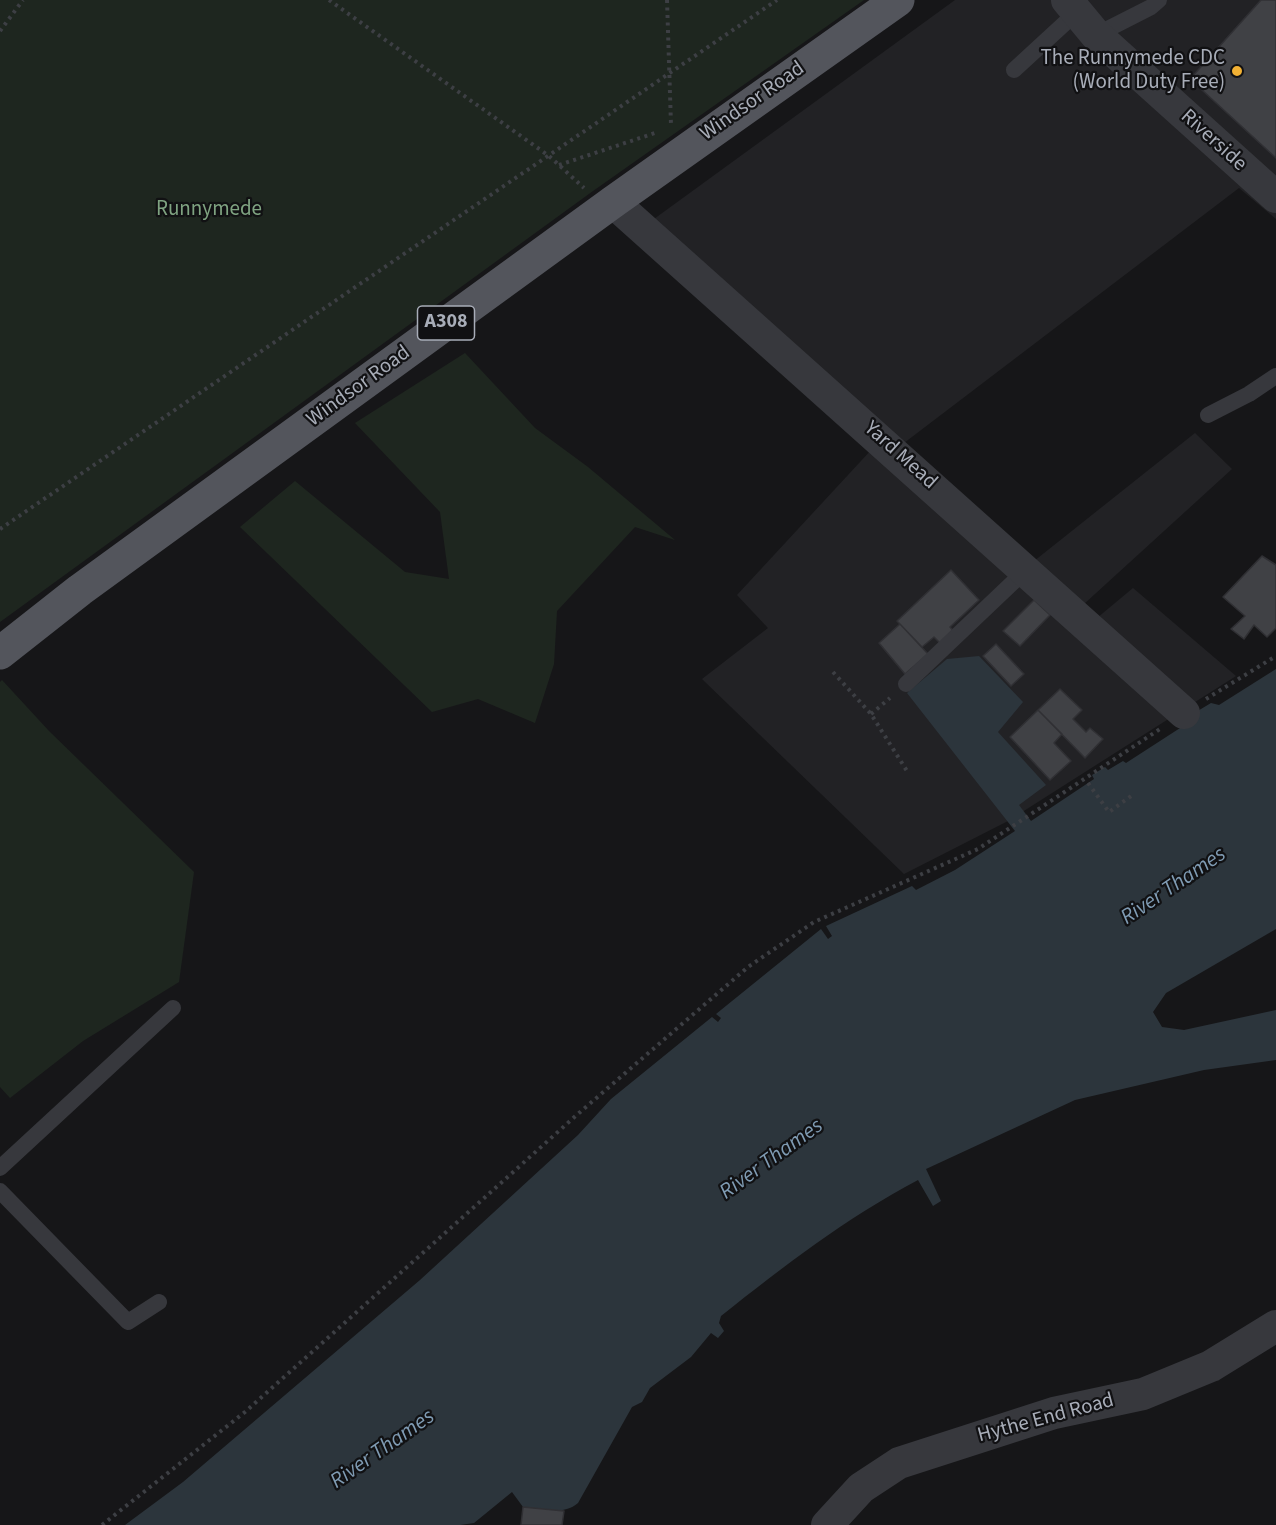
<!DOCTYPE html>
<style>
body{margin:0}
canvas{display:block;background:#161618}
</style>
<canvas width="1276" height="1525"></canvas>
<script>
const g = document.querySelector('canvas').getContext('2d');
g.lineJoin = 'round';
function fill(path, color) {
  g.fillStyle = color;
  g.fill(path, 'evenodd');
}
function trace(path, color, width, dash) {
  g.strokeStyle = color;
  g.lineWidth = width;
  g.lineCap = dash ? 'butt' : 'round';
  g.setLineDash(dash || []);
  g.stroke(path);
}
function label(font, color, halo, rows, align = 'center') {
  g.font = font + ' "Source Sans 3",sans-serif';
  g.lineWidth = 4.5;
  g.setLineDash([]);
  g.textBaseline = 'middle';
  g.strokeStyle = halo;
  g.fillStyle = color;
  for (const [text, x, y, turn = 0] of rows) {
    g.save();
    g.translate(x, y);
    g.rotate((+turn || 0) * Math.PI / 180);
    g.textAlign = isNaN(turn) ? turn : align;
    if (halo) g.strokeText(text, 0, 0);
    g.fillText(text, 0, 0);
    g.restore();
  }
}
fill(new Path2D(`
 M 955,0 L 1276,0 L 1276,219 L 1239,188 L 904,443 L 654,219 Z
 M 1195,433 L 1232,469 L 1084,604 L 1097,618 L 1133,588 L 1236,676 L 1008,821 L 904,874 L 702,679 L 768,628 L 737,595 L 873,448 L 1014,577 Z`), '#222225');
fill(new Path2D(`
 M 0,0 L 864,0 L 593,191 L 0,622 Z
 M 465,353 L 535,428 L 588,467 L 675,540 L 635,527 L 557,611 L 554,664 L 535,723 L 478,699 L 432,712 L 240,527 L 295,481 L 405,572 L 449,579 L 440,512 L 355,423 Z
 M 2,680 L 49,731 L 194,872 L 179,982 L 83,1041 L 10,1098 L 0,1087 L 0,682 Z`), '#1e261f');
fill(new Path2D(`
 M 979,656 L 1023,702 L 998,732 L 1046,785 L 1019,805 L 1031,821 L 1094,779 L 1092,775 L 1105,767 L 1108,770 L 1123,761 L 1126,763 L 1194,719 L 1196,712 L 1211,703 L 1219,705 L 1276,669 L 1276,929 L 1166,993 L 1153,1012 L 1162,1027 L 1184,1030 L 1276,1010 L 1276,1060 L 1204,1070 L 1075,1100 L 926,1169 L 941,1201 L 933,1206 L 918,1180 C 846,1218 784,1266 721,1316 L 719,1323 L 724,1331 L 718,1338 L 711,1333 L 691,1357 L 650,1388 L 642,1402 L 632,1407 L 578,1503 C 563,1516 541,1509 523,1507 L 512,1492 L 474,1523 L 460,1525 L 125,1525 L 183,1482 L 420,1280 L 578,1135 L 611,1099 L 712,1017 L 718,1022 L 721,1018 L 716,1014 L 821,929 L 828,939 L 832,936 L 826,926 L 912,886 L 916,890 L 955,870 L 1015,831 L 907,693 L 947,659 Z`), '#2c353c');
const building = new Path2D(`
 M 1261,0 L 1276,0 L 1276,158 L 1190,79 Z
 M 1262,556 L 1276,565 L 1276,628 L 1267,637 L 1254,625 L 1244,639 L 1231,629 L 1245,616 L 1223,597 Z
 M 951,570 L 979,600 L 950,627 L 956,634 L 943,646 L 934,637 L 922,647 L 897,621 Z
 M 1034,600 L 1050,615 L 1020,646 L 1003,631 Z
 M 900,624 L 928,654 L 905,674 L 879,643 Z
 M 996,644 L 1024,674 L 1011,686 L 983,656 Z
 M 1060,689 L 1082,710 L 1073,719 L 1086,732 L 1090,728 L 1103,739 L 1085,758 L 1038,710 Z
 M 1038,710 L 1062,734 L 1054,743 L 1071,761 L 1050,780 L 1010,737 Z
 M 523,1507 L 564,1511 L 562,1525 L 521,1525 Z`);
fill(building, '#404145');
trace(building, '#303034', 1.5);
trace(new Path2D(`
 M 329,0 L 549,156 L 584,188
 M 667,0 L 671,125
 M 0,31 L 23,0
 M 559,165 L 658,132
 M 0,529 L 777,0
 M 833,672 L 871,714 L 907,771
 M 1206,699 L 1276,656
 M 871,714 L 890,698
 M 1088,783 L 1109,812 L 1134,794
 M 102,1525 L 245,1412 L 579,1113 L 748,967 L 814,922 L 978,849 L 1160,729`), '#3d3f44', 4, [3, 4.5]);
trace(new Path2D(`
 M 1096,35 L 1151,7 L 1159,0
 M 1014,70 L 1077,12
 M 1208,415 L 1249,394 L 1276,376
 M 906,684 L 1026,570
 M 0,1168 L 173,1008
 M 0,1191 L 128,1322 L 159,1302`), '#37383d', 16);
trace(new Path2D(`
 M 1067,0 L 1096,35 L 1276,197
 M 613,202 L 1184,713
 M 827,1525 L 861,1488 L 899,1463 L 1054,1413 L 1143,1394 L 1211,1366 L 1276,1326`), '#37383d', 32);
trace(new Path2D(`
 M 0,653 L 80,590 L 613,202 L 898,0`), '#53555c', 33);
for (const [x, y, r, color] of [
 [1237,71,6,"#f2b134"]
]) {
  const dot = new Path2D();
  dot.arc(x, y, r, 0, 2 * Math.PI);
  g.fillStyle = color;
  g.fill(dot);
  trace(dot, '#111113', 2);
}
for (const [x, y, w] of [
 [446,323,57]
]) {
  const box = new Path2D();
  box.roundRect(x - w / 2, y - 17, w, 34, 4.5);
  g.fillStyle = '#111113';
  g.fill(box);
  trace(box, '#a8adb8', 1.5);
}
label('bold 20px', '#a8adb8', null, [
 ["A308",446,323]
]);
label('21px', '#a8adb8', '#111113', [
 ["The Runnymede CDC",1225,59],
 ["(World Duty Free)",1225,83]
], 'right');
label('21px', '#a8adb8', '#111113', [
 ["Windsor Road",753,102,-35],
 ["Riverside",1213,141,42],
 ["Windsor Road",359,387,-36],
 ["Yard Mead",900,456,42],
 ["Hythe End Road",1046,1419,-15]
]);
label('21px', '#7fa381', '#111113', [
 ["Runnymede",209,210]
]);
label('italic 22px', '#7f9bb3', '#111113', [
 ["River Thames",1174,887,-34],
 ["River Thames",772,1160,-36],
 ["River Thames",383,1450,-35]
]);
</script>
